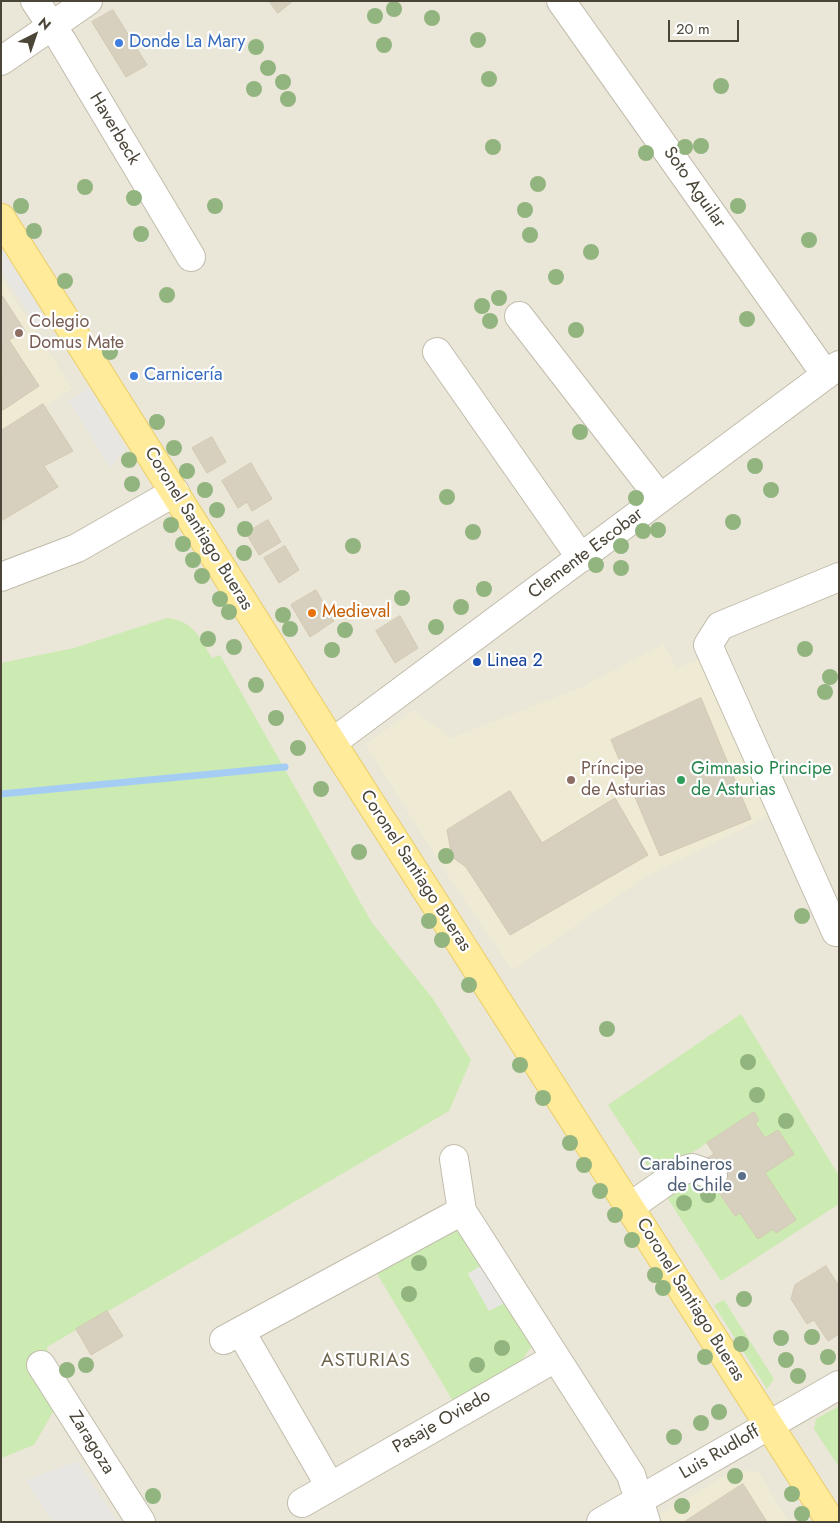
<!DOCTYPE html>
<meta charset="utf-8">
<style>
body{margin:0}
#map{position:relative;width:840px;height:1523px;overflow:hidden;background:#f6f3ea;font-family:Jost,sans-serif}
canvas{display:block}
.frame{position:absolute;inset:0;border:2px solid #4b4538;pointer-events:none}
.north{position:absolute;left:10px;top:10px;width:50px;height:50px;-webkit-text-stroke:4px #fff;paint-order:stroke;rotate:41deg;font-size:14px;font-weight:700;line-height:20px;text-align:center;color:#4b4538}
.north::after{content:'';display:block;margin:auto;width:18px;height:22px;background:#4b4538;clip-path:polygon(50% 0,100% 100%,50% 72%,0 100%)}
.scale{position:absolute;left:668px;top:20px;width:71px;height:22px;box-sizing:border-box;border:2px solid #4b4538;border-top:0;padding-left:6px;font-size:15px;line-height:18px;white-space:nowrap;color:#4b4538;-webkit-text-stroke:4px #fff;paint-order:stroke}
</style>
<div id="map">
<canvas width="840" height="1523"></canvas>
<div class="frame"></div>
<div class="north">N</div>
<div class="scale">20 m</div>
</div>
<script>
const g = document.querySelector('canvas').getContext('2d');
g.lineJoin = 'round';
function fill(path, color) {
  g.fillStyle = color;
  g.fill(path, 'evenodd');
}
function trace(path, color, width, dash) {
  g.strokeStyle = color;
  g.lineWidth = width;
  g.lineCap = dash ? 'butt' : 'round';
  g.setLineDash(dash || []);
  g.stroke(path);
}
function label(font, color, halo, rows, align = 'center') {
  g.font = font + ' Jost,sans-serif';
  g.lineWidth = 4.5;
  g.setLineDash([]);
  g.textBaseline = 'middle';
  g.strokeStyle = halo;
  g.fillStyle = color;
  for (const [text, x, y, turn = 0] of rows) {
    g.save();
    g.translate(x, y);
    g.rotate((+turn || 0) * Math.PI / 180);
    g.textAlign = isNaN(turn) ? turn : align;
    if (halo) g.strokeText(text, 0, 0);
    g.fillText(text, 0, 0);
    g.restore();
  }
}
fill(new Path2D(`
 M 1,1 L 839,1 L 839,1522 L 1,1522 Z`), '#eae6d8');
fill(new Path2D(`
 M 1,277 L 73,389 L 1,434 Z
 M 664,644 L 676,668 L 698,659 L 706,664 L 768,816 L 645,877 L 512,971 L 447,875 L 365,744 L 414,710 L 451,738 L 579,688 Z
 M 734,1470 L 759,1472 L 789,1522 L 646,1522 Z`), '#efead4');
fill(new Path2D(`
 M 167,618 C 194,621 199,637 212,658 L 220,655 L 372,923 L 433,999 L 471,1060 L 449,1111 L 47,1347 L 54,1410 L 34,1445 L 1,1458 L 1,663 L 74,648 Z
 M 741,1014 L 839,1176 L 839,1204 L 721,1281 L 664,1193 L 674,1184 L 713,1184 L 734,1216 L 740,1213 L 773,1229 L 776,1233 L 796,1220 L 765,1173 L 793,1153 L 778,1130 L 765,1138 L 755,1123 L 759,1120 L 754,1112 L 655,1177 L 608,1105 Z
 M 442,1222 L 462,1229 L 483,1265 L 468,1274 L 489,1311 L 504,1303 L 532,1346 L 514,1371 L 456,1406 L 373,1267 Z
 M 724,1300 L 774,1379 L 767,1389 L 714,1305 Z
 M 839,1406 L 839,1467 L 814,1429 L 816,1419 Z`), '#ccebb2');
fill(new Path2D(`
 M 1,248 L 49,324 L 36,325 L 1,270 Z
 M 89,388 L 126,449 L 110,467 L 69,401 Z
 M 483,1265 L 504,1303 L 489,1311 L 468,1273 Z
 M 77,1461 L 118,1522 L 53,1522 L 26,1480 Z`), '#e7e6e2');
trace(new Path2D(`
 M 1,794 L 285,767`), '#a5cdf4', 7);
const building = new Path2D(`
 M 269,1 L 293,1 L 278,13 Z
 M 113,10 L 147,65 L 126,77 L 92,22 Z
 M 1,294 L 25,331 L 9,340 L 39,386 L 3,410 Z
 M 43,404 L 73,451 L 44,466 L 58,487 L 1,521 L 1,431 Z
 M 212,437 L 226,462 L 207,473 L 192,448 Z
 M 251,463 L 272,499 L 252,511 L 247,502 L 238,508 L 222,481 Z
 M 268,520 L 281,542 L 259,555 L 246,533 Z
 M 285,546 L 299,570 L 279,583 L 264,558 Z
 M 316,590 L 334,621 L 310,637 L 291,605 Z
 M 400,616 L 418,648 L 395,663 L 376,631 Z
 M 701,698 L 751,819 L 660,856 L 611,740 Z
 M 510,791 L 542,843 L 615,798 L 648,855 L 510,935 L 466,867 L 452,857 L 447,830 Z
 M 754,1112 L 759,1120 L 755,1123 L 765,1138 L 778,1130 L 794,1154 L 765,1173 L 796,1220 L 776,1233 L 773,1229 L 758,1239 L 740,1213 L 735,1216 L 713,1184 L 706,1159 L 714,1154 L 707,1143 Z
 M 826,1266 L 839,1286 L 839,1334 L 828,1341 L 814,1320 L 807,1324 L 791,1299 L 795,1285 Z
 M 107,1311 L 123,1336 L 91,1355 L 76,1329 Z
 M 743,1484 L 767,1522 L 684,1522 Z`);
fill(building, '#d8d0bf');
trace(building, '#d3c9b2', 1);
const minor = new Path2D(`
 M 35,1 L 62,41 L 191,257
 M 561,1 L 826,375
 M 1,61 L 88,1
 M 519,316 L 660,498
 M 437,352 L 581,558
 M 1,577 L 77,548 L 175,492
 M 333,742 L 839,365
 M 836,932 L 708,645 L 720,626 L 839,577
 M 454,1159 L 462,1211 L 631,1475 L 646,1522
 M 631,1206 L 681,1171 L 692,1168 L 713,1175
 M 241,1332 L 330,1486
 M 224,1340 L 462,1211
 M 41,1365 L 141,1522
 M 302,1503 L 555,1358
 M 601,1522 L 839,1385`);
const major = new Path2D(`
 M 1,218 L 345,763 L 831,1522`);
trace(minor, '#c2bcac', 30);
trace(major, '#eacd65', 30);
trace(minor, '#fff', 28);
trace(major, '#ffeb9a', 28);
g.fillStyle = '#92b47f';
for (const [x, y] of [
 [394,9],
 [375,16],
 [432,18],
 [478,40],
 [384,45],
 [256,47],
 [268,68],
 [489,79],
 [283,82],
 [721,86],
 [254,89],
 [288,99],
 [701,146],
 [493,147],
 [685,147],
 [646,153],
 [538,184],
 [85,187],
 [134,198],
 [21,206],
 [215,206],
 [738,206],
 [525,210],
 [34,231],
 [141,234],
 [530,235],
 [809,240],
 [591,252],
 [556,277],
 [65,281],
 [167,295],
 [499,298],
 [482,306],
 [747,319],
 [490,321],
 [576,330],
 [110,352],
 [157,422],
 [580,432],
 [174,448],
 [129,460],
 [755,466],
 [187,471],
 [132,484],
 [205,490],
 [771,490],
 [447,497],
 [636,498],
 [217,510],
 [733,522],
 [171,525],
 [245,529],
 [658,530],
 [643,531],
 [473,532],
 [183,544],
 [353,546],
 [621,546],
 [244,553],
 [193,560],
 [596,565],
 [621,568],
 [202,576],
 [484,589],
 [402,598],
 [220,599],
 [461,607],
 [229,612],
 [283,615],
 [436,627],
 [290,629],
 [345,630],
 [208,639],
 [234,647],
 [805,649],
 [332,650],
 [830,677],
 [256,685],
 [825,692],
 [276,718],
 [298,748],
 [321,789],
 [359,852],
 [446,856],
 [802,916],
 [429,921],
 [442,940],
 [469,985],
 [607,1029],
 [748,1062],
 [520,1065],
 [757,1095],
 [543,1098],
 [786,1121],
 [570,1143],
 [584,1165],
 [600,1191],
 [708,1195],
 [684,1203],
 [615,1215],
 [632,1240],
 [419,1263],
 [655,1275],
 [663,1288],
 [409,1294],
 [744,1299],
 [812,1337],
 [781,1338],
 [741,1344],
 [502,1348],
 [705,1357],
 [828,1357],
 [786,1360],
 [86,1365],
 [477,1365],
 [67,1370],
 [798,1376],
 [719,1412],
 [701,1423],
 [674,1437],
 [735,1476],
 [792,1494],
 [153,1496],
 [682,1506],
 [802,1514]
]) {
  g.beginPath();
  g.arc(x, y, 8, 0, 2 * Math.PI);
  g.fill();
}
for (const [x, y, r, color] of [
 [119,43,5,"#3f7fe0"],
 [19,333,5,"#8d6e63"],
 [134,376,5,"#3f7fe0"],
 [312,613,5,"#e8710a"],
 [477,662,5,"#1a4fb4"],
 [571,780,5,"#8d6e63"],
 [681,780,5,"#2e9e5b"],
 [742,1176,5,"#5c6f8a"]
]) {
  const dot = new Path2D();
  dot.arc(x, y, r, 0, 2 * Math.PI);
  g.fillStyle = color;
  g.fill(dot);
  trace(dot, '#fff', 2);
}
label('18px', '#366cbe', '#fff', [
 ["Donde La Mary",129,43],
 ["Carnicería",144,376]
], 'left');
label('18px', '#4b4538', '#fff', [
 ["Haverbeck",114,129,59],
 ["Soto Aguilar",694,188,55],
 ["Coronel Santiago Bueras",198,529,58],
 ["Clemente Escobar",586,554,-37],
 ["Coronel Santiago Bueras",415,871,57],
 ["Coronel Santiago Bueras",690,1300,58],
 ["Pasaje Oviedo",442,1422,-30],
 ["Zaragoza",91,1443,58],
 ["Luis Rudloff",720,1453,-30]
]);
label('18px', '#785e54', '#fff', [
 ["Colegio",29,323],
 ["Domus Mate",29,344],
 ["Príncipe",581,770],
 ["de Asturias",581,791]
], 'left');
label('18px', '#c56008', '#fff', [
 ["Medieval",322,613]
], 'left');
label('18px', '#164399', '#fff', [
 ["Linea 2",487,662]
], 'left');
label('18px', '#27864d', '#fff', [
 ["Gimnasio Principe",691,770],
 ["de Asturias",691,791]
], 'left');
label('18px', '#4e5e75', '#fff', [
 ["Carabineros",732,1166],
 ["de Chile",732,1187]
], 'right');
g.letterSpacing = '1px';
label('19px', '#6e644e', '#fff', [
 ["ASTURIAS",366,1361]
]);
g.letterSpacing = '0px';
</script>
